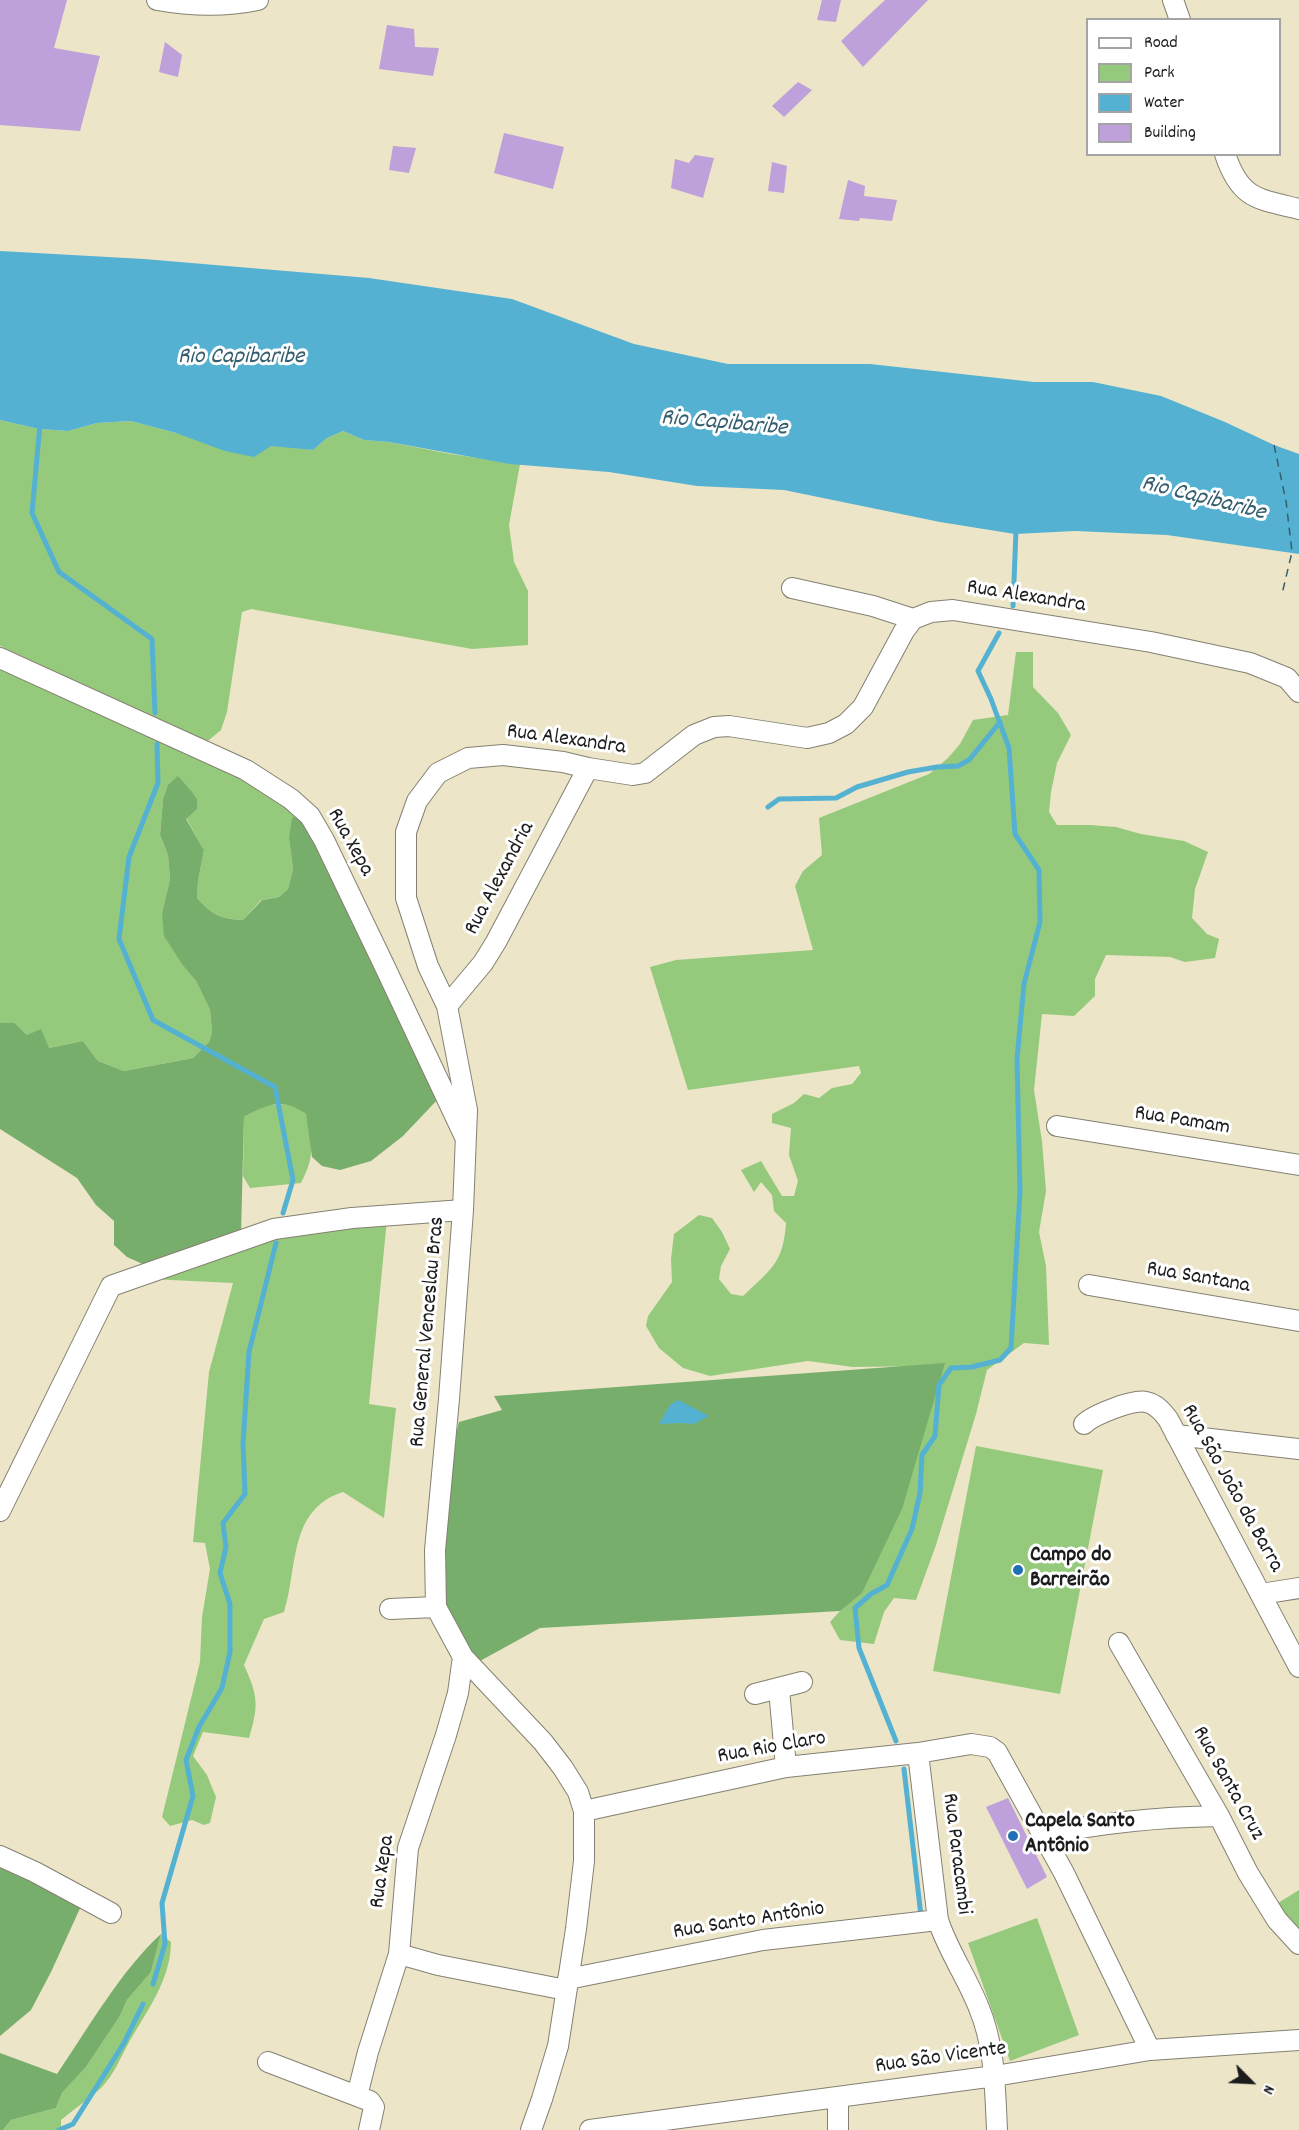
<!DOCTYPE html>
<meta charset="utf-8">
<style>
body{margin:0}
#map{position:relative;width:1299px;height:2130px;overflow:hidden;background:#ece5c8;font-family:Dekko,sans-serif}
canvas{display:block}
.legend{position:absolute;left:1086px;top:18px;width:195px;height:138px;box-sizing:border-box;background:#fff;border:2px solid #a4a4a4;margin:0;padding:8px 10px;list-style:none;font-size:18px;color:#1c1c1c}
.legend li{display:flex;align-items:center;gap:12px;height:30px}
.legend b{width:30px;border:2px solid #a4a4a4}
.north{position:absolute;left:1221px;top:2052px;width:60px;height:60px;-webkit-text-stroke:4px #fff;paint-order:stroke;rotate:114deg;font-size:16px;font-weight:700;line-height:24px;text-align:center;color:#1c1c1c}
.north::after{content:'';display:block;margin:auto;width:21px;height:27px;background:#1c1c1c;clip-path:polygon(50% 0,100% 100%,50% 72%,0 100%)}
</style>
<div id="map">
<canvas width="1299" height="2130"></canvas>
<ul class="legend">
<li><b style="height:8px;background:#fff"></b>Road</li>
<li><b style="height:16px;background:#95ca7c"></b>Park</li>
<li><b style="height:16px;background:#54b1d2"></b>Water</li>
<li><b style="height:16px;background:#bea0da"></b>Building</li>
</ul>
<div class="north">N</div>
</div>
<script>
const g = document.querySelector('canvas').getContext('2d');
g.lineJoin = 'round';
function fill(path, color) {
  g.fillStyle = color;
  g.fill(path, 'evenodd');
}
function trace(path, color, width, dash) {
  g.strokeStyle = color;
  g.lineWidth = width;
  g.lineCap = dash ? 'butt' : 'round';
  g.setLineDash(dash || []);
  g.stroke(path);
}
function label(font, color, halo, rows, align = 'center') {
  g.font = font + ' Dekko,sans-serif';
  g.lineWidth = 6;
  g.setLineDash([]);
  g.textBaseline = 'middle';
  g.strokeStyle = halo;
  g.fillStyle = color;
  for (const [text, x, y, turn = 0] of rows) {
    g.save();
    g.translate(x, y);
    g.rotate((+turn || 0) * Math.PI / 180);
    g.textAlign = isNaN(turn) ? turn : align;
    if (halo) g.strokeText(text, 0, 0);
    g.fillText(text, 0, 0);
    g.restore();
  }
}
fill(new Path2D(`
 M 0,420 L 39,429 L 68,431 L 97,423 L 131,421 L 176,433 L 313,450 L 327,438 L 343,431 L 364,440 L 389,442 L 451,454 L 520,464 L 509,525 L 514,562 L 528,591 L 528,645 L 472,649 L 251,609 L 242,612 L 227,712 L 221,730 L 209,740 L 198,745 L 299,816 L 289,838 L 293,869 L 288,889 L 279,897 L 261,900 L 243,920 C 221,919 212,915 197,898 L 198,881 L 204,850 L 186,818 L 163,800 L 160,835 L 168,855 L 170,879 L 162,913 L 184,967 L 196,981 L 210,1010 L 212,1032 L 209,1042 L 193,1058 L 124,1071 L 98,1061 L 83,1041 L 49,1048 L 27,1035 L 15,1023 L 0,1023 L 0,664 L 107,710 L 107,695 L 0,646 Z
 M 1016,652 L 1033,652 L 1033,687 L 1058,713 L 1071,735 L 1057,763 L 1051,792 L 1049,812 L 1057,825 L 1090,825 L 1116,827 L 1141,834 L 1184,841 L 1208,852 L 1195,889 L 1192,918 L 1207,934 L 1219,939 L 1215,958 L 1185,962 L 1170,957 L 1106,955 L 1095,979 L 1095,996 L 1074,1016 L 1042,1014 L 1034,1090 L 1042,1141 L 1046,1191 L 1039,1232 L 1046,1266 L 1049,1345 L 1024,1343 L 987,1370 L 976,1414 L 936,1545 L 916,1600 L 894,1598 L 884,1612 L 874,1644 L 840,1640 L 830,1622 L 840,1611 L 927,1366 L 853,1367 L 808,1361 L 710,1376 L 683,1368 L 659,1348 L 646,1326 L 648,1316 L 672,1282 L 671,1259 L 674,1234 L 699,1215 L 712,1218 L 722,1232 L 730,1249 L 721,1266 L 719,1279 L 731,1294 L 743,1296 C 771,1269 783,1264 786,1223 L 774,1211 L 772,1195 L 761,1182 L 754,1192 L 741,1170 L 761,1161 L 782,1196 L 794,1196 L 798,1181 L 789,1155 L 791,1128 L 772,1123 L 772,1114 L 794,1103 L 804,1094 L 819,1098 L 832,1088 L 852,1084 L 861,1073 L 859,1066 L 688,1090 L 650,967 L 676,960 L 813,950 L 795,886 L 803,871 L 822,855 L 819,818 L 929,774 L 948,758 L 960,744 L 973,720 L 1008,715 Z
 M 292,1104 L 306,1114 C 312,1145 316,1154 301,1183 L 250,1188 L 243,1176 L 244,1117 L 266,1105 Z
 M 387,1219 L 369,1404 L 396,1408 L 384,1518 L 343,1492 C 288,1509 298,1569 284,1612 L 264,1619 L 244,1665 C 258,1696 259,1705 249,1738 L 203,1732 L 193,1756 L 207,1775 L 216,1797 L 210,1823 L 204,1825 L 192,1820 L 170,1826 L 162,1817 L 200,1662 L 202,1617 L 210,1569 L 205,1543 L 193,1542 L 209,1372 L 233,1283 L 150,1279 L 247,1244 L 307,1230 Z
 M 976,1446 L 1103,1470 L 1060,1694 L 933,1671 Z
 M 1299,1890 L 1299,1938 L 1278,1903 Z
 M 1037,1918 L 1079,2035 L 1010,2061 L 968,1943 Z
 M 161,1934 L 171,1942 C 171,1980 146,2012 128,2044 C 120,2059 113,2076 101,2088 C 89,2099 74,2109 61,2120 L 61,2130 L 3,2130 L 11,2120 L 56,2108 L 62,2093 L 86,2067 L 120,2016 L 127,2000 L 151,1972 Z`), '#95ca7c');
fill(new Path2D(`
 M 178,776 L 192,792 L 197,799 L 197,809 L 186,819 L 204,850 L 198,881 L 197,898 C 212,915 221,919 243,920 L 262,900 L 279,897 L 288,889 L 293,869 L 289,838 L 292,818 L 299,816 L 307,826 L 439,1098 L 403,1136 L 371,1161 L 340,1170 L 322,1166 L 312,1157 L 306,1114 C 282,1097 268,1104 244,1117 L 241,1234 L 147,1266 L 127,1257 L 114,1245 L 114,1221 L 96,1205 L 77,1178 L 0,1129 L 0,1023 L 15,1023 L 27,1035 L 41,1029 L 49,1048 L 83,1041 L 98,1061 L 124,1071 L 193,1058 L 209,1042 L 212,1032 L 210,1010 L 196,981 L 184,967 L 164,936 L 162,913 L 170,879 L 168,855 L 160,835 L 163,800 L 168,785 Z
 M 945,1363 L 902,1509 L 862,1593 L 840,1611 L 540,1628 L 480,1661 L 460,1640 L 446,1616 L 438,1573 L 451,1455 L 459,1422 L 502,1410 L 494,1396 Z
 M 0,1867 L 82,1904 L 51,1972 L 31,2010 L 0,2036 Z
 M 161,1934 L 151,1972 L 127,2000 L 120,2016 L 86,2067 L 62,2093 L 56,2108 L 11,2120 L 3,2130 L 0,2130 L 0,2053 L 57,2074 C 87,2030 122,1969 161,1934 Z`), '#78ae6c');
fill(new Path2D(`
 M 0,251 L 144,259 L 369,278 L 512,299 L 634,344 L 728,364 L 870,364 L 1034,382 L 1093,382 L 1161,396 L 1225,422 L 1274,445 L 1299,454 L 1299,554 L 1167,535 L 1075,531 L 1015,534 L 940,522 L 784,490 L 697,486 L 609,472 L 510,464 L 389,442 L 364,440 L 343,431 L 327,438 L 313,450 L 271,446 L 254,457 L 225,451 L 176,433 L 131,421 L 97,423 L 68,431 L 39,429 L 0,420 Z
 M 678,1400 L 709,1416 L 694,1424 L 681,1423 L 659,1424 L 670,1405 Z`), '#54b1d2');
trace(new Path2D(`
 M 40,424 L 32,513 L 59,572 L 152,639 L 155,713
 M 1013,606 L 1016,530
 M 157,744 L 158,783 L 129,857 L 119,939 L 153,1020 L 275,1087 L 293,1180 L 283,1213
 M 768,807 L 779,799 L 836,798 L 857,787 L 908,772 L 937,767 L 958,766 L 969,760 L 1000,722
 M 896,1741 L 859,1648 L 855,1608 L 871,1594 L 887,1585 L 912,1529 L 920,1493 L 922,1455 L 935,1436 L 939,1385 L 951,1368 L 972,1367 L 1000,1360 L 1011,1348 L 1020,1192 L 1017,1059 L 1024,984 L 1040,922 L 1039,870 L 1015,834 L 1009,748 L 991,699 L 978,671 L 999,633
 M 904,1769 L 921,1916
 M 153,1984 L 165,1944 L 162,1903 L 193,1796 L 186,1760 L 199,1727 L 222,1688 L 230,1652 L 230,1604 L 220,1573 L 226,1547 L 223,1523 L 245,1494 L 243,1444 L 249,1352 L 276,1243
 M 59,2130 L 73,2124 L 124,2043 L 143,2004`), '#54b1d2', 5);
trace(new Path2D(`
 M 1274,445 L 1286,501 L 1292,552 L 1282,594`), '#355f6e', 1.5, [8, 6]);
fill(new Path2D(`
 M 0,0 L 67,0 L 54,48 L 100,56 L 80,131 L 0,125 Z
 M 822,0 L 841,0 L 836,22 L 817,20 Z
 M 885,0 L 928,0 L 863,67 L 841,41 Z
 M 387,25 L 414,29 L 415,47 L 439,48 L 433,76 L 379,69 Z
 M 165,42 L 182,55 L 178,77 L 159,72 Z
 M 798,82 L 812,90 L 784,117 L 772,106 Z
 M 504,133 L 564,147 L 553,189 L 494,173 Z
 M 393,146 L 416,148 L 409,173 L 389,170 Z
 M 695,155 L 714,158 L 703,198 L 671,188 L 675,159 L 689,163 Z
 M 772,162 L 787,166 L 784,193 L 768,191 Z
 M 848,180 L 865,186 L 864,196 L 897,200 L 892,221 L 860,218 L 859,221 L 839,219 Z
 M 1008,1798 L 1047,1877 L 1027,1889 L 986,1807 Z`), '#bea0da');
const minor = new Path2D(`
 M 157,0 C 191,6 224,7 258,0
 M 1173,0 L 1180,20
 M 1225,154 C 1240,199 1257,199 1299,209
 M 792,588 L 873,606 L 913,619
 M 0,658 L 246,770 L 291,799 L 310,816 L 324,840 L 384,965 L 465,1137
 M 447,1006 L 483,963 L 496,942 L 588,768
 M 1057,1126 L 1299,1165
 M 1089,1285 L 1299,1321
 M 1084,1424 C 1093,1415 1133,1399 1146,1402 C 1156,1404 1162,1411 1168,1419 L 1299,1667
 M 1176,1435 L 1299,1449
 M 0,1511 L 111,1286 L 274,1229 L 352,1218 L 463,1210
 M 1261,1594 L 1299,1588
 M 390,1609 L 436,1607
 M 1119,1643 L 1219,1816 L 1248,1873 L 1277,1920 L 1299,1944
 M 779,1689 L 786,1767
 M 755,1694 L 802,1682
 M 918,1753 L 938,1920 C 948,1951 967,1977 979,2008 C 995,2046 995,2089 997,2130
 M 584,1811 L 786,1767 L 918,1753 L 971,1744 L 990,1747 L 997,1752 L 1064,1873 L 1150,2050
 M 1043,1835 C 1100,1823 1160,1817 1219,1816
 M 0,1856 L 35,1872 L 111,1913
 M 399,1954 L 438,1965 L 566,1990
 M 568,1979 L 763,1940 L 938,1920
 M 268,2062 L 370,2101 L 374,2107 L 369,2130
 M 357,2096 L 368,2052 L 399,1954 L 408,1848 L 446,1735 L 458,1693 L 463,1657
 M 838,2097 L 838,2130
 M 531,2130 L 542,2099 L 558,2046 L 576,1929 L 584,1861 L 584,1811 L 578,1792 L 563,1768 L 543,1742 L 463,1657 L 436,1607 L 435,1550 L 449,1399 L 463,1210 L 467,1110 L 447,1006 L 428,966 L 406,898 L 406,832 L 417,801 L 438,773 L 468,758 L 503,755 L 563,762 L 588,768 L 633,775 L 645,773 L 694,735 L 714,727 L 729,726 L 807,738 L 829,733 L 846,724 L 863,707 L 904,631 L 913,619 L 931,612 L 953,610 L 1151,642 L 1250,663 L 1287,678 L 1299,692
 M 590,2130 L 995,2076 L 1150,2050 L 1299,2040`);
trace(minor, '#848072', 22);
trace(minor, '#fff', 20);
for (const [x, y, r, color] of [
 [1018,1570,6,"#1f6fb2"],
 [1013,1836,6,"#1f6fb2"]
]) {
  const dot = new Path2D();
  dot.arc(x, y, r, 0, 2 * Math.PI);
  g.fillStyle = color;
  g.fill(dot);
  trace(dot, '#fff', 2);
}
label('22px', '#1c1c1c', '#fff', [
 ["Rua Alexandra",1026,598,9],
 ["Rua Alexandra",566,741,8],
 ["Rua Xepa",349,843,61],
 ["Rua Alexandria",501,879,-62],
 ["Rua Pamam",1182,1122,9],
 ["Rua Santana",1198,1279,10],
 ["Rua General Venceslau Bras",429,1332,-85],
 ["Rua São João da Barra",1231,1489,61],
 ["Rua Rio Claro",772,1749,-10],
 ["Rua Santa Cruz",1227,1784,61],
 ["Rua Paracambi",955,1854,83],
 ["Rua Xepa",384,1872,-82],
 ["Rua Santo Antônio",749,1922,-9],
 ["Rua São Vicente",941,2059,-8]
]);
label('bold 22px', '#1c1c1c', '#fff', [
 ["Campo do",1030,1557],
 ["Barreirão",1030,1582],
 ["Capela Santo",1025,1823],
 ["Antônio",1025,1848]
], 'left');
label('italic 24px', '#355f6e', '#fff', [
 ["Rio Capibaribe",241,359],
 ["Rio Capibaribe",724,425,5],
 ["Rio Capibaribe",1203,500,14]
]);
</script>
